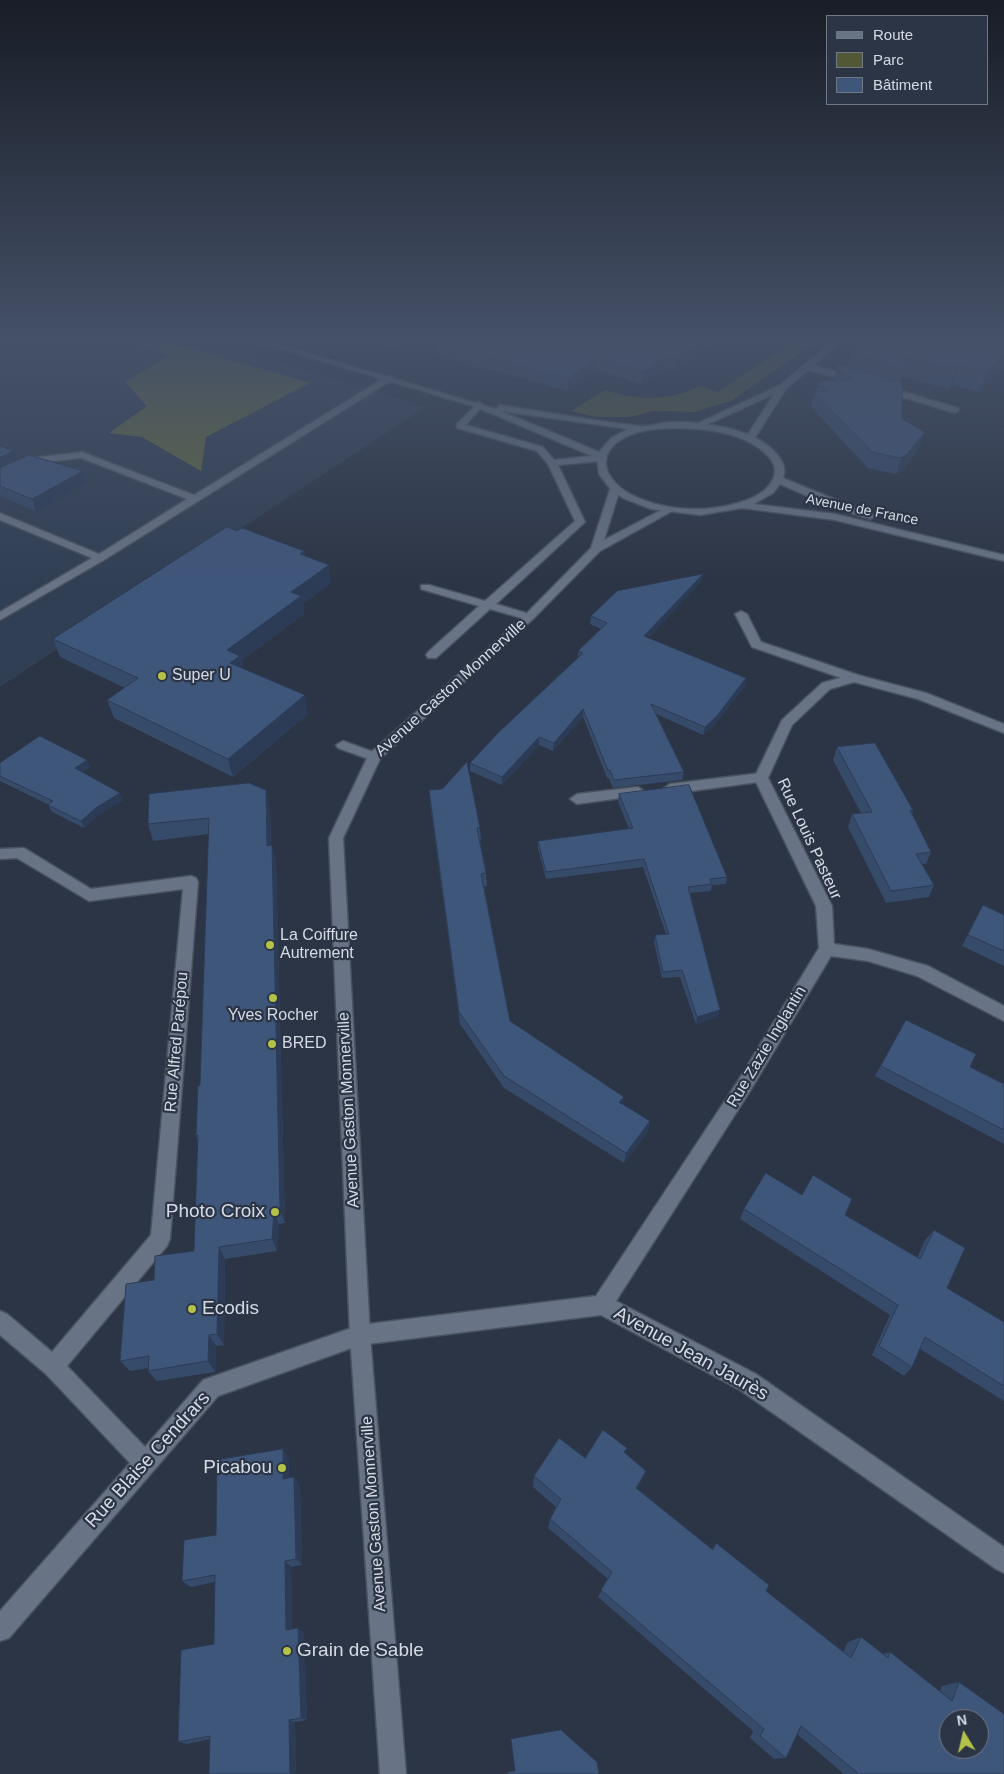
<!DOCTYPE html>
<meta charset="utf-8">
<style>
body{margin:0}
#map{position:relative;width:1004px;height:1774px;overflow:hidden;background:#2c3545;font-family:Arial,sans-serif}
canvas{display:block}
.legend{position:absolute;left:826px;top:15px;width:162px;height:90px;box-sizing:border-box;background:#2c3545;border:1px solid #707785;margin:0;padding:6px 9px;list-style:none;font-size:15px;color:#d5dbe6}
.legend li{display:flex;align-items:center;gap:10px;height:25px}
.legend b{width:25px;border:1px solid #707785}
.north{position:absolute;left:939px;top:1709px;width:50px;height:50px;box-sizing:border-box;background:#2c3545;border:1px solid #707785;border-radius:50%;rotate:351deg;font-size:14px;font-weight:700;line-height:20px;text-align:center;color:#d5dbe6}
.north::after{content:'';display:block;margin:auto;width:18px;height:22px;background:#b4c24a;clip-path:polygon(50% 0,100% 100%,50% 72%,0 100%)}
</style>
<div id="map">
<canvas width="1004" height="1774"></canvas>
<ul class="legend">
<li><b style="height:6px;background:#687385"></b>Route</li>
<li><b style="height:14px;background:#535834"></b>Parc</li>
<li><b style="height:14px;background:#3f567b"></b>Bâtiment</li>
</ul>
<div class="north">N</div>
</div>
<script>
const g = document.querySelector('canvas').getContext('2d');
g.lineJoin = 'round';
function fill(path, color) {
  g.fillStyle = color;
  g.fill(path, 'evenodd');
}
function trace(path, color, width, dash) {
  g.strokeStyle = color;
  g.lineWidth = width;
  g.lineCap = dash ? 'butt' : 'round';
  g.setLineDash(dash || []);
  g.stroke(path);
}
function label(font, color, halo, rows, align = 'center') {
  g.font = font + ' Arial,sans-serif';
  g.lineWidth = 4.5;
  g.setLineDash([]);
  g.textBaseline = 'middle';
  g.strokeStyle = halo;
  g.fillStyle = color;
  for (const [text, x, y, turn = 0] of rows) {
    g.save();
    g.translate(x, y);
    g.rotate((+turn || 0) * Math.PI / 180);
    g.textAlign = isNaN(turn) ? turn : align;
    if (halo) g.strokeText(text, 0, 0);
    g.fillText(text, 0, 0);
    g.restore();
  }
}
fill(new Path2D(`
 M 0,339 L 204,339 L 426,407 L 0,687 Z
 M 358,339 L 410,339 L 393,348 Z`), '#313f54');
fill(new Path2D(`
 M 795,339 L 819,340 L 731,401 L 694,412 L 653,411 L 630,417 L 596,417 L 571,411 L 605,390 C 636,400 670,402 699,386 L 718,392 Z`), '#535834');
fill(new Path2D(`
 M 120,339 L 159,339 L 310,383 L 206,437 L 201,471 L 142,437 L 109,433 L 147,406 L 125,382 L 170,355 Z`), '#666c3e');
const service = new Path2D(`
 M 808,364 L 858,378 L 859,380 L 855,383 L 805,369 L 805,365 Z
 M 389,375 L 393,378 L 392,380 L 104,560 L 0,620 L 0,612 L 92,558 L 0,520 L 0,513 L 99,554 L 187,499 L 81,458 L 37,463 L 0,480 L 0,473 L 32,458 L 82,452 L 194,495 Z
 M 884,386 L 958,408 L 959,410 L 955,413 L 881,391 L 881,387 Z
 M 479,402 L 483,405 L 466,425 L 543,447 L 554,460 L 600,455 L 605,458 L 600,461 L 558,465 L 585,522 L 496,604 L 533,615 L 533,619 L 529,620 L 490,609 L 436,658 L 428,658 L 426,655 L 428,652 L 479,606 L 421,589 L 421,585 L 429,585 L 485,601 L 575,521 L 548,464 L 537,451 L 457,428 L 457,424 Z
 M 741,611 L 747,614 L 761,642 L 858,675 L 860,678 L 858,681 L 850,681 L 752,647 L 735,614 Z
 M 343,741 L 379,754 L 381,757 L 374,761 L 338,748 L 336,745 Z
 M 761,773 L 768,778 L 766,781 L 670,794 L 663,789 L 670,784 Z
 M 638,787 L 645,792 L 643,795 L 577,804 L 570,799 L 577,794 Z`);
const minor = new Path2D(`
 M 854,674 L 926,693 L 1004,724 L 1004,733 L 918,699 L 854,682 L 830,689 L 792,725 L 768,778 L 832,906 L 834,944 L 868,949 L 928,966 L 1004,1006 L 1004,1021 L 917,976 L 868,961 L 831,956 L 750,1091 L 616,1301 L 756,1374 L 1004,1547 L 1004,1573 L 996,1569 L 740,1390 L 601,1315 L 360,1345 L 218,1396 L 9,1638 L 0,1641 L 0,1611 L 130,1463 L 46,1374 L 0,1335 L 0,1311 L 7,1314 L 52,1352 L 151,1235 L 183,889 L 89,901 L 17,858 L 0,859 L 0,849 L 24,848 L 91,889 L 191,876 L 196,878 L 198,882 L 170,1239 L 167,1246 L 67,1366 L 145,1447 L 203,1380 L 360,1325 L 596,1296 L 738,1081 L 819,948 L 816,906 L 754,778 L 782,720 L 822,683 Z`);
const tertiary = new Path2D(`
 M 835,339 L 844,339 L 786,389 L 753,441 L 745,439 L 774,394 L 702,427 L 694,425 L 780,385 Z
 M 615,486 L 620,489 L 604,540 L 667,507 L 676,509 L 600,551 L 533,619 L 380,759 L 343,838 L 370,1335 L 406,1774 L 380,1774 L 350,1335 L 329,838 L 369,754 L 525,615 L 591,548 L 610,489 Z`);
const secondary = new Path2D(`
 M 248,339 L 260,339 L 496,409 L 500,405 C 546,412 593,421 640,426 C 649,427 660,423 670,422 C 700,421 753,428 774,451 C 782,460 787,467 783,478 L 875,516 L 870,519 L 832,507 L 780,484 L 773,493 L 754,504 L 835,514 L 1004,555 L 1004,561 L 835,520 L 742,508 L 700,515 L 651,509 L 623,498 L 611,490 L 599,474 L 597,458 L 476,407 ZM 501,411 L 628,429 L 611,438 L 599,452 ZM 670,428 C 703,428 745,431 769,457 C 775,464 777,473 772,481 C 765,494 747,501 734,504 C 701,513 660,510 630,494 C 604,479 594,453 626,437 C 639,430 655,429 670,428 Z`);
trace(service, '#4a525f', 3);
trace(minor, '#4a525f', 3);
trace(tertiary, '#4a525f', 3);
trace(secondary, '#4a525f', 3);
fill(service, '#687385');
fill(minor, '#687385');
fill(tertiary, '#687385');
fill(secondary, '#687385');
fill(new Path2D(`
 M 406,339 L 720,339 L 673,371 L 665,368 L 642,384 L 595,370 L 568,391 L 437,355 L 437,346 Z
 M 1004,339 L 979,392 L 952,385 L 949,389 L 902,377 L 900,382 L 902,419 L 920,447 L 902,471 L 896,474 L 868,468 L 811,407 L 814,392 L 816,391 L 818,382 L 834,380 L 837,367 L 847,367 L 850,353 Z
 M 0,446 L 18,460 L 87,483 L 36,511 L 0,496 Z
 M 305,556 L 331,583 L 303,604 L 304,614 L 241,661 L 243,669 L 308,714 L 233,777 L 114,718 L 107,700 L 125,688 L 60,657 L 53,639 Z
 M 702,581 L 648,638 L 745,686 L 715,724 L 703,735 L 656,714 L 684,772 L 682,780 L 613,788 L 609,778 L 607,778 L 583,717 L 553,751 L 539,745 L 502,785 L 470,771 L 470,763 L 578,658 L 578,651 L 601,629 L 590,624 L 591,616 Z
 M 837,747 L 913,810 L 912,813 L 931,852 L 926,864 L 922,864 L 934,885 L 929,897 L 886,903 L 848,827 L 852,814 L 861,813 L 833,760 Z
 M 0,763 L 90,767 L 83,772 L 123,800 L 100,814 L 84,828 L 52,812 L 48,805 L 49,805 L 0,781 Z
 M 429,790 L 480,828 L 481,840 L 480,840 L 486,873 L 487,886 L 484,886 L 510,1021 L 623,1104 L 650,1121 L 648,1131 L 624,1163 L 504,1088 L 460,1024 L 430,802 Z
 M 619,794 L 727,877 L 726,884 L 712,885 L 711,891 L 690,893 L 718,1017 L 696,1024 L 680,977 L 662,978 L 654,942 L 655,935 L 666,934 L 643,867 L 546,879 L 538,848 L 538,841 L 629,829 L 618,801 Z
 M 270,807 L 271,845 L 276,861 L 285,1223 L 279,1224 L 277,1251 L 225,1259 L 224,1345 L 216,1346 L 215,1372 L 157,1381 L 148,1371 L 149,1368 L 130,1371 L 120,1361 L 154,1280 L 194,1251 L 198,1141 L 196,1136 L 200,1085 L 209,834 L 153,841 L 148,824 Z
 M 983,905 L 1004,915 L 1004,966 L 962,946 Z
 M 906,1020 L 970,1067 L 1004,1084 L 1004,1144 L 875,1076 Z
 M 802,1195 L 845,1215 L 917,1258 L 925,1240 L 934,1230 L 947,1288 L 1004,1322 L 1004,1401 L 920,1349 L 912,1367 L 904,1376 L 872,1355 L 890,1315 L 740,1219 L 744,1209 Z
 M 627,1448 L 624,1453 L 646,1471 L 637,1489 L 712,1549 L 716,1543 L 766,1591 L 843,1652 L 848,1642 L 861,1637 L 883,1654 L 890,1652 L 940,1691 L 942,1686 L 959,1682 L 1004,1774 L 844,1774 L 797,1734 L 786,1758 L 774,1759 L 750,1738 L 753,1731 L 598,1597 L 608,1579 L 548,1528 L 550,1519 L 556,1507 L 533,1487 L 534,1476 L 585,1458 Z
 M 289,1458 L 289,1478 L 300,1485 L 302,1565 L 291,1567 L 292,1629 L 304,1633 L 307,1720 L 295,1722 L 296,1774 L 209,1774 L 210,1739 L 187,1744 L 178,1742 L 214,1644 L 215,1582 L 191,1587 L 182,1581 L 216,1535 Z`), '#364a6a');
fill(new Path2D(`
 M 704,339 L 720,339 L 673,371 L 675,358 Z
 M 1004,354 L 1004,367 L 979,392 L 986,372 Z
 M 666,356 L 665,368 L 642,384 L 643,372 Z
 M 596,358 L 595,370 L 568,391 L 568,379 Z
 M 958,365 L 952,385 L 949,389 L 955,369 Z
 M 925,432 L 920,447 L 902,471 L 896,474 L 901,458 Z
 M 14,451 L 18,462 L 0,471 L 0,457 Z
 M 83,471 L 87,483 L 36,511 L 32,499 Z
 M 304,551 L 307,569 L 300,554 Z
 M 329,565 L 331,583 L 303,604 L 304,614 L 241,661 L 244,674 L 235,681 L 227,650 L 291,592 Z
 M 703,574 L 702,581 L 643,644 L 644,636 Z
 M 746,678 L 745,686 L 715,724 L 703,735 L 705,727 Z
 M 305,695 L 308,714 L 233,777 L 228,759 Z
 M 583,709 L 583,717 L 553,751 L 554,743 Z
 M 539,737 L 539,745 L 502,785 L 502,777 Z
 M 87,760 L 90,767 L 78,776 L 75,768 Z
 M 266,790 L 270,807 L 271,862 L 267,846 Z
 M 120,793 L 123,800 L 100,814 L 84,828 L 81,821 L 97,807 Z
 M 272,845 L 276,861 L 285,1223 L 280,1210 Z
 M 720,1010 L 718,1017 L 696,1024 L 697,1017 Z
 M 624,1097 L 622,1108 L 619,1102 Z
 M 650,1121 L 648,1131 L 624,1163 L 626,1153 Z
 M 274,1211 L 279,1224 L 277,1251 L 272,1239 Z
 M 219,1247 L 225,1259 L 224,1345 L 217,1334 Z
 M 209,1335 L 216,1346 L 215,1372 L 208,1361 Z
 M 283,1449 L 289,1458 L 289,1487 L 283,1479 Z
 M 646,1471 L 642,1482 L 631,1498 L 636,1488 Z
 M 294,1477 L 300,1485 L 302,1565 L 296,1559 Z
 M 285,1561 L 291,1567 L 292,1635 L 286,1630 Z
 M 298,1628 L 304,1633 L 307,1720 L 301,1718 Z
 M 289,1720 L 295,1722 L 296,1774 L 290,1774 Z`), '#2c3c56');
const building = new Path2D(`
 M 444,339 L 704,339 L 675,358 L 666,356 L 643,372 L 596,358 L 568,379 L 437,343 Z
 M 867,339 L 1004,339 L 1004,354 L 986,372 L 958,365 L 955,369 L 904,356 L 904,369 L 850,353 Z
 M 840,365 L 902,383 L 902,419 L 925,432 L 906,455 L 901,458 L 872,452 L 814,392 L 828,391 L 818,382 L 851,379 L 837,367 Z
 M 0,446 L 14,451 L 0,457 Z
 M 29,455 L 83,471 L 32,499 L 0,486 L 0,468 Z
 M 227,527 L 237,531 L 242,528 L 304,551 L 300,554 L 329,565 L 291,592 L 301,596 L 227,650 L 240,656 L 230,663 L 305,695 L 228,759 L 107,700 L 138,678 L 53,639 Z
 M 703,574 L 644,636 L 746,678 L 717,716 L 705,727 L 651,704 L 684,772 L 614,780 L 610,770 L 608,770 L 583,709 L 554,743 L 539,737 L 502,777 L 470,763 L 499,732 L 583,653 L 578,651 L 607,623 L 591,616 L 617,591 Z
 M 40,736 L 87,760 L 75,768 L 120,793 L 97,807 L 81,821 L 48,805 L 53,801 L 0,776 L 0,763 Z
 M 875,743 L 913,810 L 910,810 L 931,852 L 916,854 L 934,885 L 891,891 L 852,814 L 872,812 L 837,747 Z
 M 467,762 L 480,828 L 477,828 L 486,873 L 481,874 L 510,1021 L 624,1097 L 619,1102 L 650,1121 L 626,1153 L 504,1076 L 459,1012 L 429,790 L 442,789 Z
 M 249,783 L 266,790 L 267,846 L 272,845 L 280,1210 L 274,1211 L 272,1239 L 219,1247 L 217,1334 L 209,1335 L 208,1361 L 148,1371 L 149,1356 L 120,1361 L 126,1284 L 154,1280 L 155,1256 L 194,1251 L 198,1135 L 196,1136 L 198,1086 L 200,1085 L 209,818 L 148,824 L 149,794 Z
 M 689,785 L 727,877 L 710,879 L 712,884 L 688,887 L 720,1010 L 697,1017 L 682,970 L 663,972 L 655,935 L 669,934 L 644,859 L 546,872 L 538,841 L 633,828 L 619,794 Z
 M 983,905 L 1004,915 L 1004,951 L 968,935 Z
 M 906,1020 L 976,1054 L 970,1067 L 1004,1084 L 1004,1130 L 881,1066 Z
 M 766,1173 L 802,1195 L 813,1175 L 852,1199 L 845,1215 L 920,1259 L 934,1230 L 965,1248 L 947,1288 L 1004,1322 L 1004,1386 L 925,1337 L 912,1367 L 879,1346 L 898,1305 L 744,1209 Z
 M 603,1430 L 627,1448 L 624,1452 L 646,1471 L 636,1488 L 713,1550 L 716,1543 L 769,1585 L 766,1591 L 851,1658 L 861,1637 L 888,1658 L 890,1652 L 952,1701 L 959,1682 L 1004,1714 L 1004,1774 L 859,1774 L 801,1726 L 786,1758 L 760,1736 L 764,1729 L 601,1590 L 612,1572 L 550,1519 L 561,1499 L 534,1476 L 559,1438 L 585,1458 ZM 949,1719 L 979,1719 L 979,1749 L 949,1749 Z
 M 283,1449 L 283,1479 L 294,1477 L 296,1559 L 285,1561 L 286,1630 L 298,1628 L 301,1718 L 289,1720 L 290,1774 L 209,1774 L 210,1736 L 178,1742 L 181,1650 L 214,1644 L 215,1575 L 182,1581 L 184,1540 L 216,1535 L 217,1460 Z
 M 561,1730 L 597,1762 L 599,1774 L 508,1774 L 508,1772 L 515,1771 L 511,1739 Z`);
fill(building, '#3f567b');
trace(building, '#2c3c56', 1);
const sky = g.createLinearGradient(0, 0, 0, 587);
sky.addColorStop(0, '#181d26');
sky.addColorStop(0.58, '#455168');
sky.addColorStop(1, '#45516800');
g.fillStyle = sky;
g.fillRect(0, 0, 1004, 587);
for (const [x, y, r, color] of [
 [162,676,5,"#b4c24a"],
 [270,945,5,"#b4c24a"],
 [273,998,5,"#b4c24a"],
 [272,1044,5,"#b4c24a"],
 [275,1212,5,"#b4c24a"],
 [192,1309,5,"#b4c24a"],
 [282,1468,5,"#b4c24a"],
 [287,1651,5,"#b4c24a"]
]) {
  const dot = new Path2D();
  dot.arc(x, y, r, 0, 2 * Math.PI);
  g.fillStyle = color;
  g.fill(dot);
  trace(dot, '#2c3545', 2);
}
label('14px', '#d5dbe6', '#2c3545', [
 ["Avenue de France",862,510,11]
]);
label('16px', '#d5dbe6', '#2c3545', [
 ["Super U",172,676],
 ["La Coiffure",280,936],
 ["Autrement",280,954],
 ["Yves Rocher",273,1016,"center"],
 ["BRED",282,1044]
], 'left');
label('16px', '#d5dbe6', '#2c3545', [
 ["Avenue Gaston Monnerville",451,688,-42],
 ["Rue Louis Pasteur",809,839,65],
 ["Rue Alfred Parépou",177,1042,-85],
 ["Rue Zazie Inglantin",767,1047,-59],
 ["Avenue Gaston Monnerville",349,1110,-93],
 ["Avenue Gaston Monnerville",374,1514,-94]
]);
label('19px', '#d5dbe6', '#2c3545', [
 ["Photo Croix",265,1212],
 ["Ecodis",202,1309,"left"],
 ["Picabou",272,1468],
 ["Grain de Sable",297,1651,"left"]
], 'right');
label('19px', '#d5dbe6', '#2c3545', [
 ["Avenue Jean Jaurès",691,1354,29],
 ["Rue Blaise Cendrars",148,1460,-48]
]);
</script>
